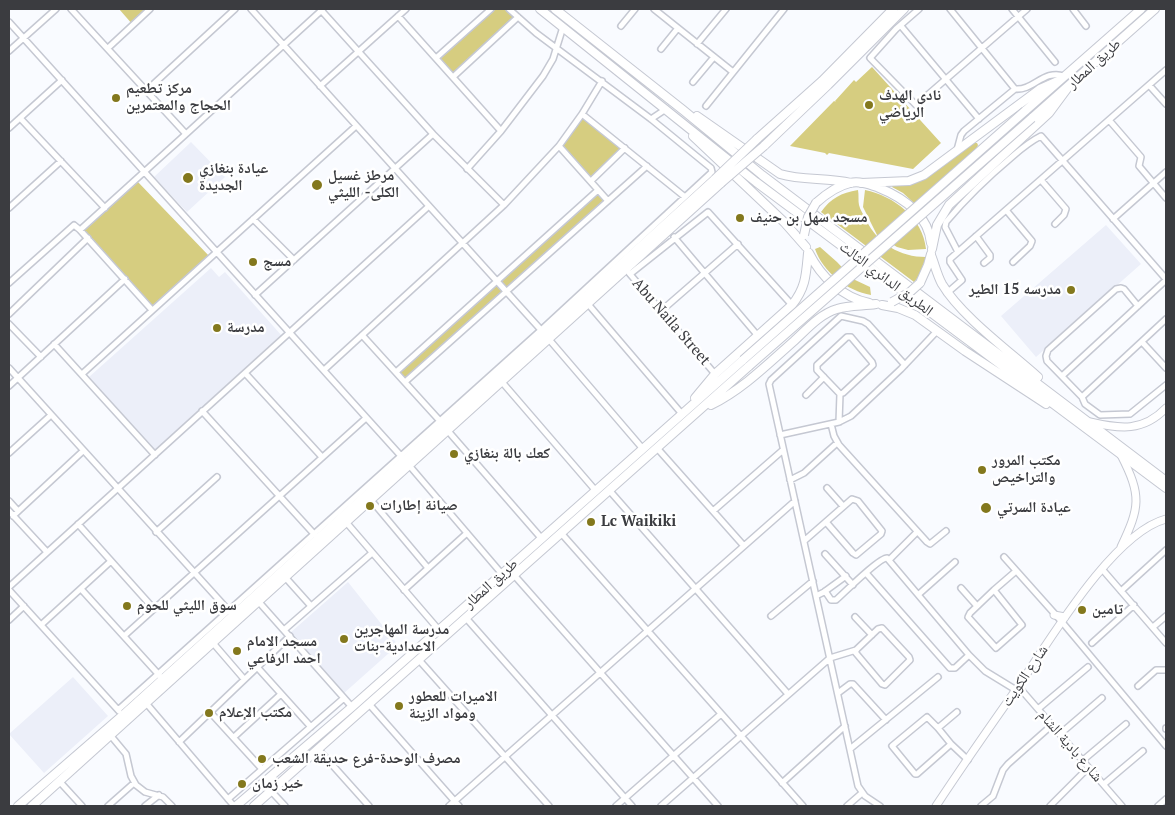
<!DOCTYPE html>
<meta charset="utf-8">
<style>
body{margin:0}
#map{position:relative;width:1175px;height:815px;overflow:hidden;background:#f9fbff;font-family:"PT Serif",serif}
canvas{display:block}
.frame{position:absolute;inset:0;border:10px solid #3b3c40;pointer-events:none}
</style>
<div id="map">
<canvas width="1175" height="815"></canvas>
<div class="frame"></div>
</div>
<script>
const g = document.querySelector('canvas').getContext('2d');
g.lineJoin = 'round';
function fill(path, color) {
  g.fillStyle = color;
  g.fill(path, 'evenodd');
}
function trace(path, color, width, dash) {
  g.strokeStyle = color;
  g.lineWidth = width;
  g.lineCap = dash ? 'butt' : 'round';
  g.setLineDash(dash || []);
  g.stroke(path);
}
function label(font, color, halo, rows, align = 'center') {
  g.font = font + ' "PT Serif","Noto Naskh Arabic",serif';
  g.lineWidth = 5;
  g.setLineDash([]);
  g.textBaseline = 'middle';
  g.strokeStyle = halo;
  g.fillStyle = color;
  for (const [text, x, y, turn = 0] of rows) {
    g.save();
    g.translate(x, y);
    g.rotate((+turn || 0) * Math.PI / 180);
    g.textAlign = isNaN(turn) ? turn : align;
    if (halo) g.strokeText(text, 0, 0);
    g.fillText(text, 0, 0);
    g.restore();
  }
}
fill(new Path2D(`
 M 191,142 L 225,177 L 187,212 L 154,177 Z
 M 1106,225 L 1141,264 L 1036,357 L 1001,316 Z
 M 211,268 L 219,277 L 225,272 L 282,336 L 155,450 L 89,377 Z
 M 348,582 L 398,645 L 343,694 L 290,633 Z
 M 73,677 L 108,716 L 44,773 L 9,734 Z`), '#eceff9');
fill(new Path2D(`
 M 119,9 L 150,9 L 133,25 Z
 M 492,9 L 508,9 L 518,17 L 452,78 L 435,59 Z
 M 872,67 L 941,143 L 913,169 L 829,153 L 827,155 L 825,153 L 790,146 L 834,101 L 836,102 L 835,101 L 854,80 L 856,82 Z
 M 583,114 L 626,149 L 590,181 L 560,146 Z
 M 974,143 L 977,143 L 978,145 L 976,150 L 915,204 L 903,193 L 892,187 L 893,185 L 909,185 L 918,182 Z
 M 137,181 L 211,258 L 155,309 L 81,230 Z
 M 598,190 L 608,201 L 404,384 L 394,373 Z
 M 858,190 C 859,195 858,201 859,205 C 860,210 864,215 866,220 C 878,244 900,257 926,257 L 919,276 L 914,282 L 821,212 C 831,198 841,193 858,190 Z
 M 865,190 C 894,196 923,218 926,249 L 908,250 L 897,247 L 877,235 L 863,207 Z
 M 820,247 L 837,262 L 853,279 L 870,287 L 871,295 C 847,291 823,272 815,249 Z`), '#d6cd80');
const minor = new Path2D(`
 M 71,9 L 186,134 L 323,9
 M 251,9 L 542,331
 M 320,9 L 433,134 L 504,205
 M 654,9 L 733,72
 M 919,9 L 896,29 L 870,58 L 916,105 L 1027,9
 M 950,9 L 1015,89
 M 1012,9 L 1055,62
 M 1073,9 L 1086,26
 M 398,16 L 501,131
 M 9,22 L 401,456
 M 621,26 L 635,9
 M 901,26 L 979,119
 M 697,44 L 726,9
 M 108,48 L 150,9
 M 661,49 L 678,28
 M 9,51 L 56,9
 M 436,58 L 491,9
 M 453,77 L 518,17
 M 693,82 L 714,57
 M 1149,85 L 1166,104
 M 320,86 L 406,9
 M 147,90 L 235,9
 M 706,106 L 784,9
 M 582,114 L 685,197
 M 20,118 L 105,208
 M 651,119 L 666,109
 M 1109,120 L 1141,157 L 1139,166 L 1166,198
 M 9,128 L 62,80
 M 559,146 L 608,201
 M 957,150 L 961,135 L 964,131 L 1015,89 C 1033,91 1044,69 1064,76
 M 467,169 L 501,131 L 543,76 L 553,59 L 563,27
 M 1041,180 L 1066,209 L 1064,215 L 1055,224
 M 591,181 L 625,148
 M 9,208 L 61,161
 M 1006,210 L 1032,241 L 1030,246 L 1013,262
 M 253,219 L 294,260
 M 1113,219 L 1166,172
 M 80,230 L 186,134
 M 976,236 L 990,255 L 990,258 L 984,263
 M 674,237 L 758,336
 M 958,252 L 945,227 L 946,222 C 966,198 988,177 1013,156 C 1021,149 1031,141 1041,136 L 1166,279
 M 629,273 L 715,374
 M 630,274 L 708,212 L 792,305
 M 9,283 L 74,225 L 80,230 L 152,310
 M 947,293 L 962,280 L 950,262 L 950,259 L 1166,70
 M 255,295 L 433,134
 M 588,304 L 682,414
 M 1138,306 L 1124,289 L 1121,288 L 1116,289 L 1048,350 L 1046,356 L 1047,361 L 1082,397 L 1085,404 L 1100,415 L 1130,414 L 1166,385
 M 661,311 L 738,244
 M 9,314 L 88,238
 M 9,324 L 41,357
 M 362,335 L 440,421
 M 547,337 L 643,449
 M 1142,342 L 1166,368
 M 54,344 L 155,455
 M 9,368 L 230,612
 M 324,370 L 504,205 L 559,146 L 582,114 L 602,81
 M 396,372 L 598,190
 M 245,373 L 322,457
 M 82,374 L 356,126
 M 1062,376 L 1166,280
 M 405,382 L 647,166
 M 502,382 L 596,491
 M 9,386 L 125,279
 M 806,395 L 824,377
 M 1082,397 L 1166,319
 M 202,411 L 315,535
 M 839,422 L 840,394 L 817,370 L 817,365 L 847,337 L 851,337 L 872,362 L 873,365 L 843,393 L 840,394
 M 831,424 L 834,436 L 839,445 L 927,542 L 930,544 L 946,531
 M 448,431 L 542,539
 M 780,435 L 839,422 L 851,416 L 901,369 L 937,331
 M 657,448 L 744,546
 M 9,453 L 51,415
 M 408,464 L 502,574
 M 790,480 L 804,473 L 837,443
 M 827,488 L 843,506
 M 609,490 L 788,694
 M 371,500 L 428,568
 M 9,501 L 18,511
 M 9,511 L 47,552
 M 713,511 L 783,450
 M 13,516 L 83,451
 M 346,522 L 439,630
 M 78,524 L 154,609
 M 156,532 L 217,477
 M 561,533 L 803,806
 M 804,541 L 852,499 L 858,501 L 882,531 L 881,534 L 856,555 L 853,553 L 826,522
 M 825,554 L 853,585
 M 1004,557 L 1062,622 L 1166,746
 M 889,560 L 917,532
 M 1102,569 L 1166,643
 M 514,575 L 718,806
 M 285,577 L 311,606
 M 9,587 L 429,206
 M 961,588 L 977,606
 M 81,589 L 160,676
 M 9,590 L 119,711
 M 404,590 L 467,533
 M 994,590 L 1022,625 L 996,648 L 968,617 L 970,613 Z
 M 994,590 L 1016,571
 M 825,591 L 831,600 L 836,600 C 845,592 879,558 887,558 L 969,655 L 955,668 L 950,668 L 866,573
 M 1121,591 L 1166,550
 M 919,594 L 955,562
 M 816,596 L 824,592 L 846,576
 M 258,601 L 352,707
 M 771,616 L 813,581
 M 855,617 L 872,635
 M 466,618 L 632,806
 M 9,620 L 24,606
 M 41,625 L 111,561
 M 1153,627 L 1166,616
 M 882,628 L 909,657 L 910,660 L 885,685 L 882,684 L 855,652 L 857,649 L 878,629 Z
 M 284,630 L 372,553
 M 124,636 L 366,418
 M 213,643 L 244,679
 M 1092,643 L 1134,605
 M 969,655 L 985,671 L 1016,690
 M 419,660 L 549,806
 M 257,667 L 311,727
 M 1018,686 L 1122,806
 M 1138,686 L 1156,670 L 1166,670
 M 838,693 L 850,684 L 853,684 L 886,720
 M 146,703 L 234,806
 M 369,704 L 459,806
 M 1038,709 L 1088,667
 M 118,710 L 541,330 L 712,172 L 711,168 L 651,119 L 536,33 L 509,9
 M 210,712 L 262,769
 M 927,717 L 938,728 L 951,744 L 917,774 L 915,774 L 892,746 Z
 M 938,728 L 957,712
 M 1166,729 L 1166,728
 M 1060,734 L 1102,698
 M 111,736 L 126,754 L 131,776 L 136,785 L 145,792 L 163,797 L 172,806
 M 234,737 L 281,694
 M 179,742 L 290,636
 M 951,744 L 968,760
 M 318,749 L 369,806
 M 850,749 L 938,677
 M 1082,761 L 1126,724
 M 60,782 L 82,806
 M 782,783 L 845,726
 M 1104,784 L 1143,751
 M 271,791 L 285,806
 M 228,799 L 344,698
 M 108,806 L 134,783
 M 145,806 L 159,795
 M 449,806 L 795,501
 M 616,806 L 721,714
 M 661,806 L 830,658 L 856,650
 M 847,806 L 862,793
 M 880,806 L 865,796 L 858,786 L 769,384 L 771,380 L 841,316 L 863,321 L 868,324 L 905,365
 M 981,806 L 993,796 L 1003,770 L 1008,764 L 1052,725
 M 1050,806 L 1088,768
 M 1158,806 L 1166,799`);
const secondary = new Path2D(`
 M 1090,422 C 1120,429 1143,432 1166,408
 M 1121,547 C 1140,507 1142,496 1121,455
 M 1054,615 L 1065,617
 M 936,806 C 963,765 991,725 1020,684 C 1050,640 1113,533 1166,519`);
const primary = new Path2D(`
 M 757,139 L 822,81 L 893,9
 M 764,146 L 828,85 L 904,9
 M 18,806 L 123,715 L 715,179
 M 32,806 L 721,183`);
const trunk = new Path2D(`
 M 540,9 L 756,182 L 1166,488
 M 555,9 L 683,110 L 762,175 L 1166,481
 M 1025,111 L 1141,9
 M 697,116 L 780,174 C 803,181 827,177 851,183
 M 1032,118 L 1155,9
 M 693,136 L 784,222 L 806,247
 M 861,183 L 909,181 L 924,175 L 1040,89 L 1058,81
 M 816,203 C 826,194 837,186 850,183 C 859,181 868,184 877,187 C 902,197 928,214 931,243
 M 932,249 L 937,225 L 949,205 L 1049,113 L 1069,86
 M 809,253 C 821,277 842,297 869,303
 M 931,255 C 935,265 937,275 942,284 C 961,316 1009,351 1038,377
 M 920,283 L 928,265 L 931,254
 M 882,305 L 898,308 L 915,315 L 965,351 L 1046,404
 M 695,398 L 715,374 L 792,305 C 806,287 806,275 808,253
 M 711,405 C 742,390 769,363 794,341 C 807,329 820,314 837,309 C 849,305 863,306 876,304
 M 236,806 L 352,707 L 743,360
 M 254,806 L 749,366`);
trace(minor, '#c5c8d2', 8);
trace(secondary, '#c5c8d2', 9);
trace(primary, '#c5c8d2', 10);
trace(trunk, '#c5c8d2', 10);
trace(minor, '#fff', 5);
trace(secondary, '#fff', 7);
trace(primary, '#fff', 8);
trace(trunk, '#fff', 8);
const primaryBridge = new Path2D(`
 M 715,179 L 757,139
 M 721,183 L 764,146`);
const trunkBridge = new Path2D(`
 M 804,235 L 808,217 L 816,203
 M 892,302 L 910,292 L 920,283
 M 743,360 L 1025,111
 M 749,366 L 1032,118`);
trace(primaryBridge, '#c5c8d2', 10, []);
trace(trunkBridge, '#c5c8d2', 10, []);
trace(primaryBridge, '#fff', 8);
trace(trunkBridge, '#fff', 8);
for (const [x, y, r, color] of [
 [116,98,5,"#83781d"],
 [869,105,5,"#83781d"],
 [188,178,6,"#83781d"],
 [317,185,6,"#83781d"],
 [740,218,5,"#83781d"],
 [253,262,5,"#83781d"],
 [1071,290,5,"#83781d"],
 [217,328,5,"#83781d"],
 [454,454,5,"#83781d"],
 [982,470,5,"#83781d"],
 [370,506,5,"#83781d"],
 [986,508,6,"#83781d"],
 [591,522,5,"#83781d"],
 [127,606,5,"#83781d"],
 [1082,610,5,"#83781d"],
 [344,639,5,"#83781d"],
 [237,651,5,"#83781d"],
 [399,706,5,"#83781d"],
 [209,713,5,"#83781d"],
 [262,759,5,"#83781d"],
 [242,784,5,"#83781d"]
]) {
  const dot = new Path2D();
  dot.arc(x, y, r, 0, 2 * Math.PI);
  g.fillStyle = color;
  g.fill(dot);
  trace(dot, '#fff', 2);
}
label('15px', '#3b3c40', '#fff', [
 ["طريق المطار",1094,64,-42],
 ["الطريق الدائري الثالث",886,279,37],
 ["Abu Naila Street",671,322,49],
 ["طريق المطار",491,584,-42],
 ["شارع الكويت",1025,676,-56],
 ["شارع بادية الشام",1070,746,49]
]);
label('bold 15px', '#3b3c40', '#fff', [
 ["مركز تطعيم",126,89],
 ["الحجاج والمعتمرين",126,106],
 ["نادي الهدف",879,96],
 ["الرياضي",879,113],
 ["عيادة بنغازي",199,169],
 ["الجديدة",199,186],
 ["مرطز غسيل",328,176],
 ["الكلى- الليثي",328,193],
 ["مسجد سهل بن حنيف",750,218],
 ["مسج",263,262],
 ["مدرسه 15 الطير",1061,290,"right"],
 ["مدرسة",227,328],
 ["كعك بالة بنغازي",464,454],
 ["مكتب المرور",992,461],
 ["والتراخيص",992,478],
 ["صيانة إطارات",380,506],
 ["عيادة السرتي",997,508],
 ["Lc Waikiki",601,522],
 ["سوق الليثي للحوم",137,606],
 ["تامين",1092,610],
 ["مدرسة المهاجرين",354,630],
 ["الاعدادية-بنات",354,647],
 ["مسجد الامام",247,642],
 ["احمد الرفاعي",247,659],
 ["الاميرات للعطور",409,697],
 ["ومواد الزينة",409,714],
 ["مكتب الإعلام",219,713],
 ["مصرف الوحدة-فرع حديقة الشعب",272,759],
 ["خير زمان",252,784]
], 'left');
</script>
